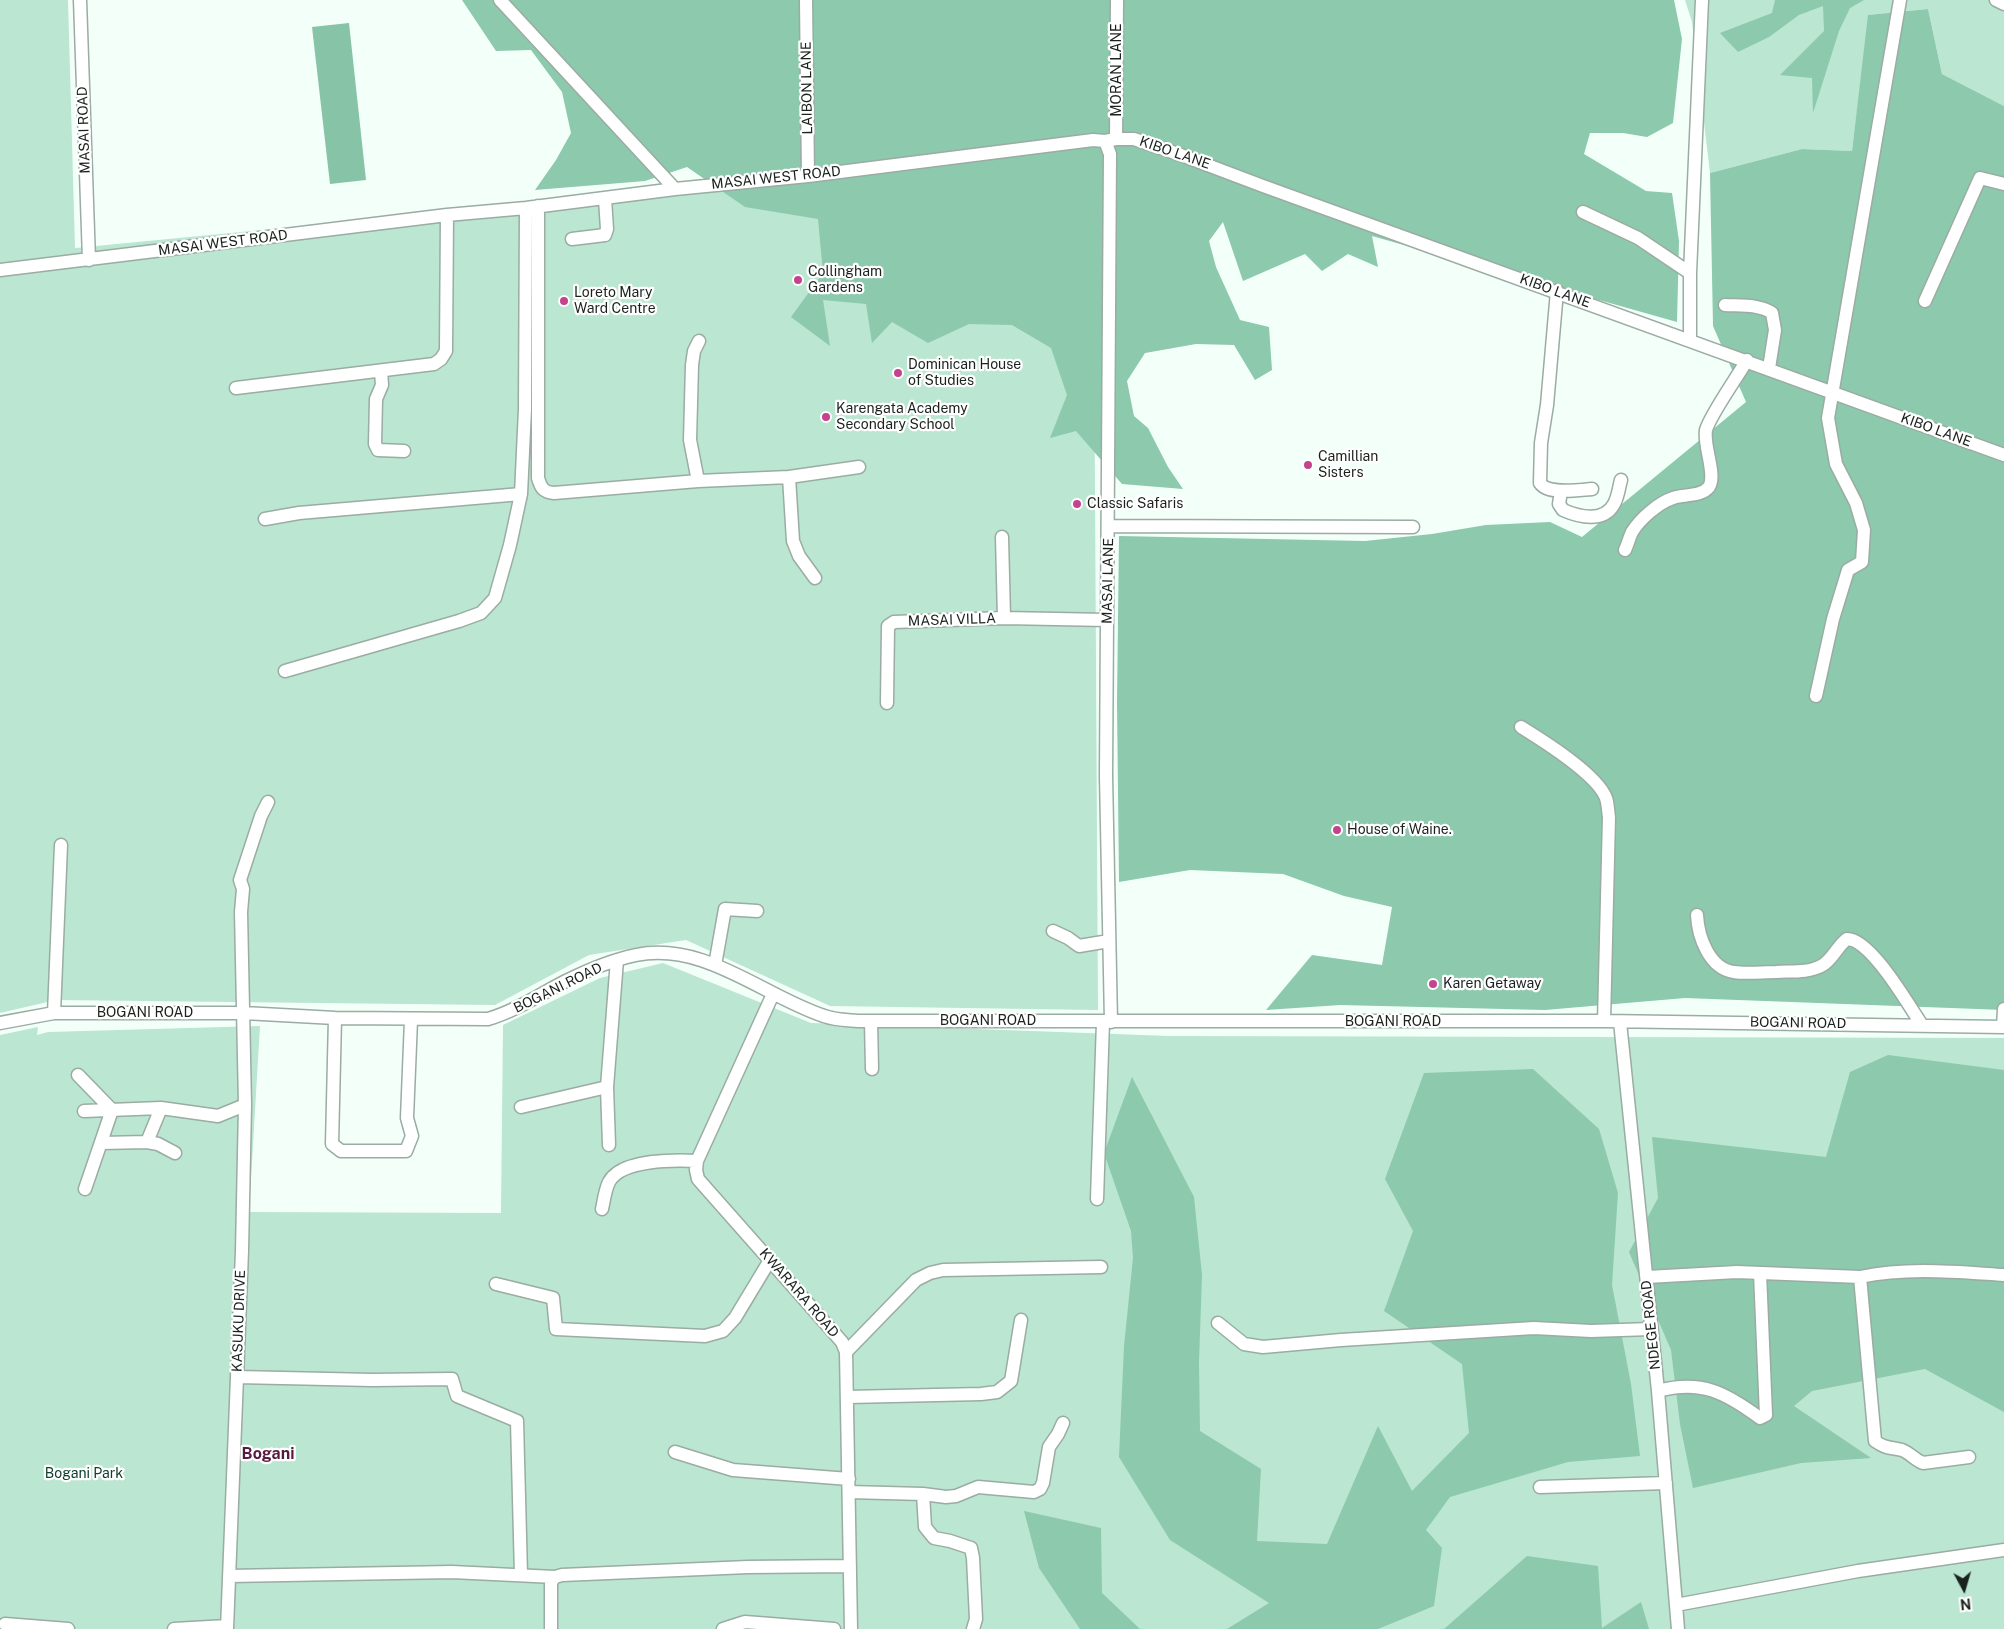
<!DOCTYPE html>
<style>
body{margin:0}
#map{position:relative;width:2004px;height:1629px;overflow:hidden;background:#f3fff9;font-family:"Public Sans",sans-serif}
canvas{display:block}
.north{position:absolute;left:1939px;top:1564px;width:50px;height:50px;-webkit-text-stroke:4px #fff;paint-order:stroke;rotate:174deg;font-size:14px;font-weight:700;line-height:20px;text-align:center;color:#1b221e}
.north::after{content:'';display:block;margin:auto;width:18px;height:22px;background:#1b221e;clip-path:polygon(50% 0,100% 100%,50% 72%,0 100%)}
</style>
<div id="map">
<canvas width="2004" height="1629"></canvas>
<div class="north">N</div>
</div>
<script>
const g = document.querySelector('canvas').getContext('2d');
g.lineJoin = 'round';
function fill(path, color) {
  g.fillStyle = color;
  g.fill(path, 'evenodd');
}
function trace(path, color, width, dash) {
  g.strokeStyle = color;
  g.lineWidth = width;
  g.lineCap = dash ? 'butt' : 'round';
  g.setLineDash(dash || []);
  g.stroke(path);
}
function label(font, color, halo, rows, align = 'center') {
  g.font = font + ' "Public Sans",sans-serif';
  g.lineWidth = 4.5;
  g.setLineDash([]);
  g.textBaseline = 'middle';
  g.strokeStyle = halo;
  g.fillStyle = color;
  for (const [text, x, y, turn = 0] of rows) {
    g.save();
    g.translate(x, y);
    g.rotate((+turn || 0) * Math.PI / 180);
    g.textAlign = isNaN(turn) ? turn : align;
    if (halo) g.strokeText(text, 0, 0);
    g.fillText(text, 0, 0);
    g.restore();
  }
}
fill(new Path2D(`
 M 0,0 L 68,0 L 75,248 L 1093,150 L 1098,1010 L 830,1006 L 686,940 L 589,955 L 495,1005 L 56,1000 L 0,1013 Z
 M 1685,0 L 2004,0 L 2004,106 L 1942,74 L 1928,9 L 1869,15 L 1852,151 L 1802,149 L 1710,173 L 1692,22 Z
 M 663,963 L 811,1023 L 1169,1036 L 2004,1038 L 2004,1629 L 0,1629 L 0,1035 L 38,1027 L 37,1035 L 48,1032 L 260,1026 L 249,1212 L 501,1213 L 503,1025 L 600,978 Z`), '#bbe6d1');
fill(new Path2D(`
 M 462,0 L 1674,0 L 1682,39 L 1673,123 L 1647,137 L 1623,133 L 1590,133 L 1584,154 L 1646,191 L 1672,193 L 1679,241 L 1677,322 L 1372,236 L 1378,267 L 1348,254 L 1322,271 L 1305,254 L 1243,281 L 1223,222 L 1209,241 L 1216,267 L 1240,320 L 1269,327 L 1272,370 L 1255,380 L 1234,345 L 1196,344 L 1145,353 L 1127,381 L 1134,416 L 1148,428 L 1168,467 L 1183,489 L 1122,484 L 1076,431 L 1050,438 L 1067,395 L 1051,348 L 1012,325 L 969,324 L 928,343 L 892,322 L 872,343 L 866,304 L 823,300 L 830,346 L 791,317 L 823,273 L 818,219 L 745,207 L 687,167 L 645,181 L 535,190 L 556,160 L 571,133 L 562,92 L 531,50 L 496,51 Z
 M 1775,0 L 1864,0 L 1850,8 L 1839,31 L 1813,113 L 1812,78 L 1780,75 L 1824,31 L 1823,6 L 1799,15 L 1769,37 L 1738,52 L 1720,33 L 1772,13 Z
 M 1928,9 L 1942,74 L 2004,106 L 2004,1010 L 1685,998 L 1545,1010 L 1340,1005 L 1266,1010 L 1312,955 L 1382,965 L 1392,907 L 1344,896 L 1283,874 L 1190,870 L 1119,882 L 1117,702 L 1119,536 L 1365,541 L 1432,534 L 1486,525 L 1550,522 L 1582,537 L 1746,402 L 1713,326 L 1710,173 L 1802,149 L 1852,151 L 1868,15 Z
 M 1888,1055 L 2004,1070 L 2004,1412 L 1925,1369 L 1812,1391 L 1794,1406 L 1871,1458 L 1801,1463 L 1693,1488 L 1680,1424 L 1671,1350 L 1629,1252 L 1658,1198 L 1652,1137 L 1826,1157 L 1850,1072 Z
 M 1533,1069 L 1599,1129 L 1618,1193 L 1612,1285 L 1631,1384 L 1640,1456 L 1568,1462 L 1450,1497 L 1426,1530 L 1442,1548 L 1434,1606 L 1378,1629 L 1227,1629 L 1269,1603 L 1170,1540 L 1119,1457 L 1124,1346 L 1133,1258 L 1131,1231 L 1104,1153 L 1132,1077 L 1194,1197 L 1202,1275 L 1199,1362 L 1200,1431 L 1261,1469 L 1257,1541 L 1327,1544 L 1378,1426 L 1412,1491 L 1469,1433 L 1462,1364 L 1384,1311 L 1413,1231 L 1385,1179 L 1424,1073 Z
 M 1024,1511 L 1101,1528 L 1102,1593 L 1140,1629 L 1080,1629 L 1039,1568 Z
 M 1527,1556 L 1598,1566 L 1602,1628 L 1641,1602 L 1649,1629 L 1444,1629 Z`), '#8cc9ad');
fill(new Path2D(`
 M 349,23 L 366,180 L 330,184 L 312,27 Z`), '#86c3a7');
const minor = new Path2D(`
 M 80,0 L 89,260
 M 500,0 L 675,189
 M 806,0 L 808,176
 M 1996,0 L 2004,4
 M 1116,139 L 1117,0
 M 1105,141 L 1110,154 L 1106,776 L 1111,1022
 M 538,206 L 538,478 C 541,488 543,492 554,493 L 698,481 L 789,477 L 793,541 L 799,556 L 815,578
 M 1583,212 L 1638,238 L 1690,273
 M 572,239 L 605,235 L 607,229 L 605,199
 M 0,270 L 447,215 L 526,208 L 675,189 L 808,176 L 1093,140 L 1105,141 L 1116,139 L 1134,139 L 1181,155 L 1263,186 L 2004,455
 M 1557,291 L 1547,405 L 1541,443 L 1540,483 C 1548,495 1578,490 1592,489
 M 1925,301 L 1980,178 L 2004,184
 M 1725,305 C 1740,306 1759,304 1772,313 L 1775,330 L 1769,368
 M 1690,340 L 1690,273 L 1702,0
 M 381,371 L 382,385 L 376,399 L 375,444 L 378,450 L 404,451
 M 236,388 L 434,364 L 441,359 L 446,351 L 447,215
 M 789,477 L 859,467
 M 698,481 L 690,440 L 692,365 L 694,351 L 699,341
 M 1561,491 L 1559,504 L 1563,510 C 1579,517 1604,523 1614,504 C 1618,497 1619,487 1621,480
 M 265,519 L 299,513 L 521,494
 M 1109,526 L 1413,527
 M 1002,537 L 1004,618
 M 1625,550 C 1628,544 1629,538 1632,532 C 1640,519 1658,503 1673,498 C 1684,494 1701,497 1709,487 C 1717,475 1703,446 1706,430 C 1710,415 1738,376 1747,360
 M 285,671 L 459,621 L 481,613 L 495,598 L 510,545 L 521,494 L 525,409 L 526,208
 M 1816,696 L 1833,619 L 1848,570 L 1862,562 L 1864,530 L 1856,503 L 1836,464 L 1828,418 L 1900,0
 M 887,703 L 888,626 L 894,622 L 1004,618 L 1107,620
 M 1521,727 C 1542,740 1597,774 1606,798 C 1608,804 1608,811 1609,817 L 1604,1021
 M 1697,915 C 1698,936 1709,969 1734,972 C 1747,974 1762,972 1776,972 C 1790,971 1808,973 1821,966 C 1832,961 1837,946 1847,939 C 1871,939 1909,1006 1922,1025
 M 1053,931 L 1068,938 L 1079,946 L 1109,941
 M 715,965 L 725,909 L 757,911
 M 773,994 L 697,1161 L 696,1170 L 698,1179 L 842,1342 L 846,1352 L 851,1629
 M 54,1013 L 61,845
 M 335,1018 L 332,1144 L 341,1151 L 406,1151 L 412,1136 L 407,1118 L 411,1020
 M 871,1021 L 872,1069
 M 1620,1022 L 1658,1391 L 1678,1629
 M 0,1023 L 54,1013 L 244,1013 L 335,1018 L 488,1019 C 516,1011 540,994 566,981 C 588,970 612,960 636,955 C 704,941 763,996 824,1016 C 835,1020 847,1020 858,1021 L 1604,1021 L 2004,1027
 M 2003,1027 L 2004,1009
 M 78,1075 L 112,1110 L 85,1189
 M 521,1107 L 607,1087
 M 84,1111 L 161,1108 L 218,1116 L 245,1105
 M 147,1142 L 158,1144 L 175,1153
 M 101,1143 L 147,1142 L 161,1108
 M 609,1145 L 607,1087 L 617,960
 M 1097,1199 L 1103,1022
 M 602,1209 C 604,1200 605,1190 609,1182 C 621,1159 675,1160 697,1161
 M 1647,1277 L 1737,1272 L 1860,1277
 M 496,1284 L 553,1298 L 556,1329 L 705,1336 L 723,1331 L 735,1318 L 770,1260
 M 1218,1323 L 1244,1344 L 1263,1347 L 1341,1340 L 1534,1328 L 1591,1331 L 1651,1329
 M 846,1352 L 916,1280 L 930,1273 L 943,1270 L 1101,1267
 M 237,1377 L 372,1380 L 452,1379 L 457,1396 L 517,1421 L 521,1575
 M 1658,1391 C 1701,1379 1726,1393 1760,1418 L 1766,1415 L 1760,1273
 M 848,1397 L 981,1394 L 997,1392 L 1011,1381 L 1021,1320
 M 675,1452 L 733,1470 L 849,1479
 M 1969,1457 L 1923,1463 C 1915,1460 1910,1453 1902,1450 C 1890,1447 1886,1449 1875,1441 L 1860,1277 C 1908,1267 1956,1272 2004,1275
 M 1540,1487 L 1666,1483
 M 849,1492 L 923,1494 L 925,1527 L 934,1538 L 950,1541 L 971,1548 L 973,1558 L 976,1619 L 973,1629
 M 923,1494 L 946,1497 L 956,1496 L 978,1487 L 1034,1492 L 1040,1489 L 1043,1483 L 1049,1447 L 1058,1434 L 1063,1423
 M 229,1576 L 452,1572 L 555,1577
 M 1676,1605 L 1858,1571 L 2004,1550
 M 5,1624 L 68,1629
 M 174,1629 L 227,1626
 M 227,1629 L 242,1251 L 245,1105 L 241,912 L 243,889 L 240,880 L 261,816 L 268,802
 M 551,1629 L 551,1582 L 555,1577 L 562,1575 L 748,1567 L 850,1566
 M 723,1629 L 745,1622 L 834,1629`);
trace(minor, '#9aaca3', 15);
trace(minor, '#fff', 12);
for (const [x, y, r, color] of [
 [798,280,5,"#c4438c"],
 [564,301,5,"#c4438c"],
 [898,373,5,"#c4438c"],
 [826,417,5,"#c4438c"],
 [1308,465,5,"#c4438c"],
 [1077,504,5,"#c4438c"],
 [1337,830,5,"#c4438c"],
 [1433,984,5,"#c4438c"]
]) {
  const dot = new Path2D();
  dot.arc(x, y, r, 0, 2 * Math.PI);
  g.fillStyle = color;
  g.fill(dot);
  trace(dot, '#fff', 2);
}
label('14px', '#1b221e', '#fff', [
 ["MORAN LANE",1117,70,-90],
 ["LAIBON LANE",807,88,-91],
 ["MASAI ROAD",84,130,-92],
 ["KIBO LANE",1175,153,19],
 ["MASAI WEST ROAD",776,178,-6],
 ["MASAI WEST ROAD",223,243,-7],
 ["KIBO LANE",1555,291,20],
 ["KIBO LANE",1936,430,20],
 ["MASAI LANE",1108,581,-89],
 ["MASAI VILLA",952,620,-2],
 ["BOGANI ROAD",558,988,-26],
 ["BOGANI ROAD",145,1013],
 ["BOGANI ROAD",988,1021],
 ["BOGANI ROAD",1393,1022],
 ["BOGANI ROAD",1798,1023,1],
 ["KWARARA ROAD",799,1293,49],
 ["KASUKU DRIVE",239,1321,-88],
 ["NDEGE ROAD",1651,1325,-96]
]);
label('14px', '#1b221e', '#fff', [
 ["Collingham",808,272],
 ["Gardens",808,288],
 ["Loreto Mary",574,293],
 ["Ward Centre",574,309],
 ["Dominican House",908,365],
 ["of Studies",908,381],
 ["Karengata Academy",836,409],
 ["Secondary School",836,425],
 ["Camillian",1318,457],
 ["Sisters",1318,473],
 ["Classic Safaris",1087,504],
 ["House of Waine.",1347,830],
 ["Karen Getaway",1443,984]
], 'left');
label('14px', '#0d402d', '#fff', [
 ["Bogani Park",84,1474]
]);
label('bold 16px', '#581a3e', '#fff', [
 ["Bogani",268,1454]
]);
</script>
